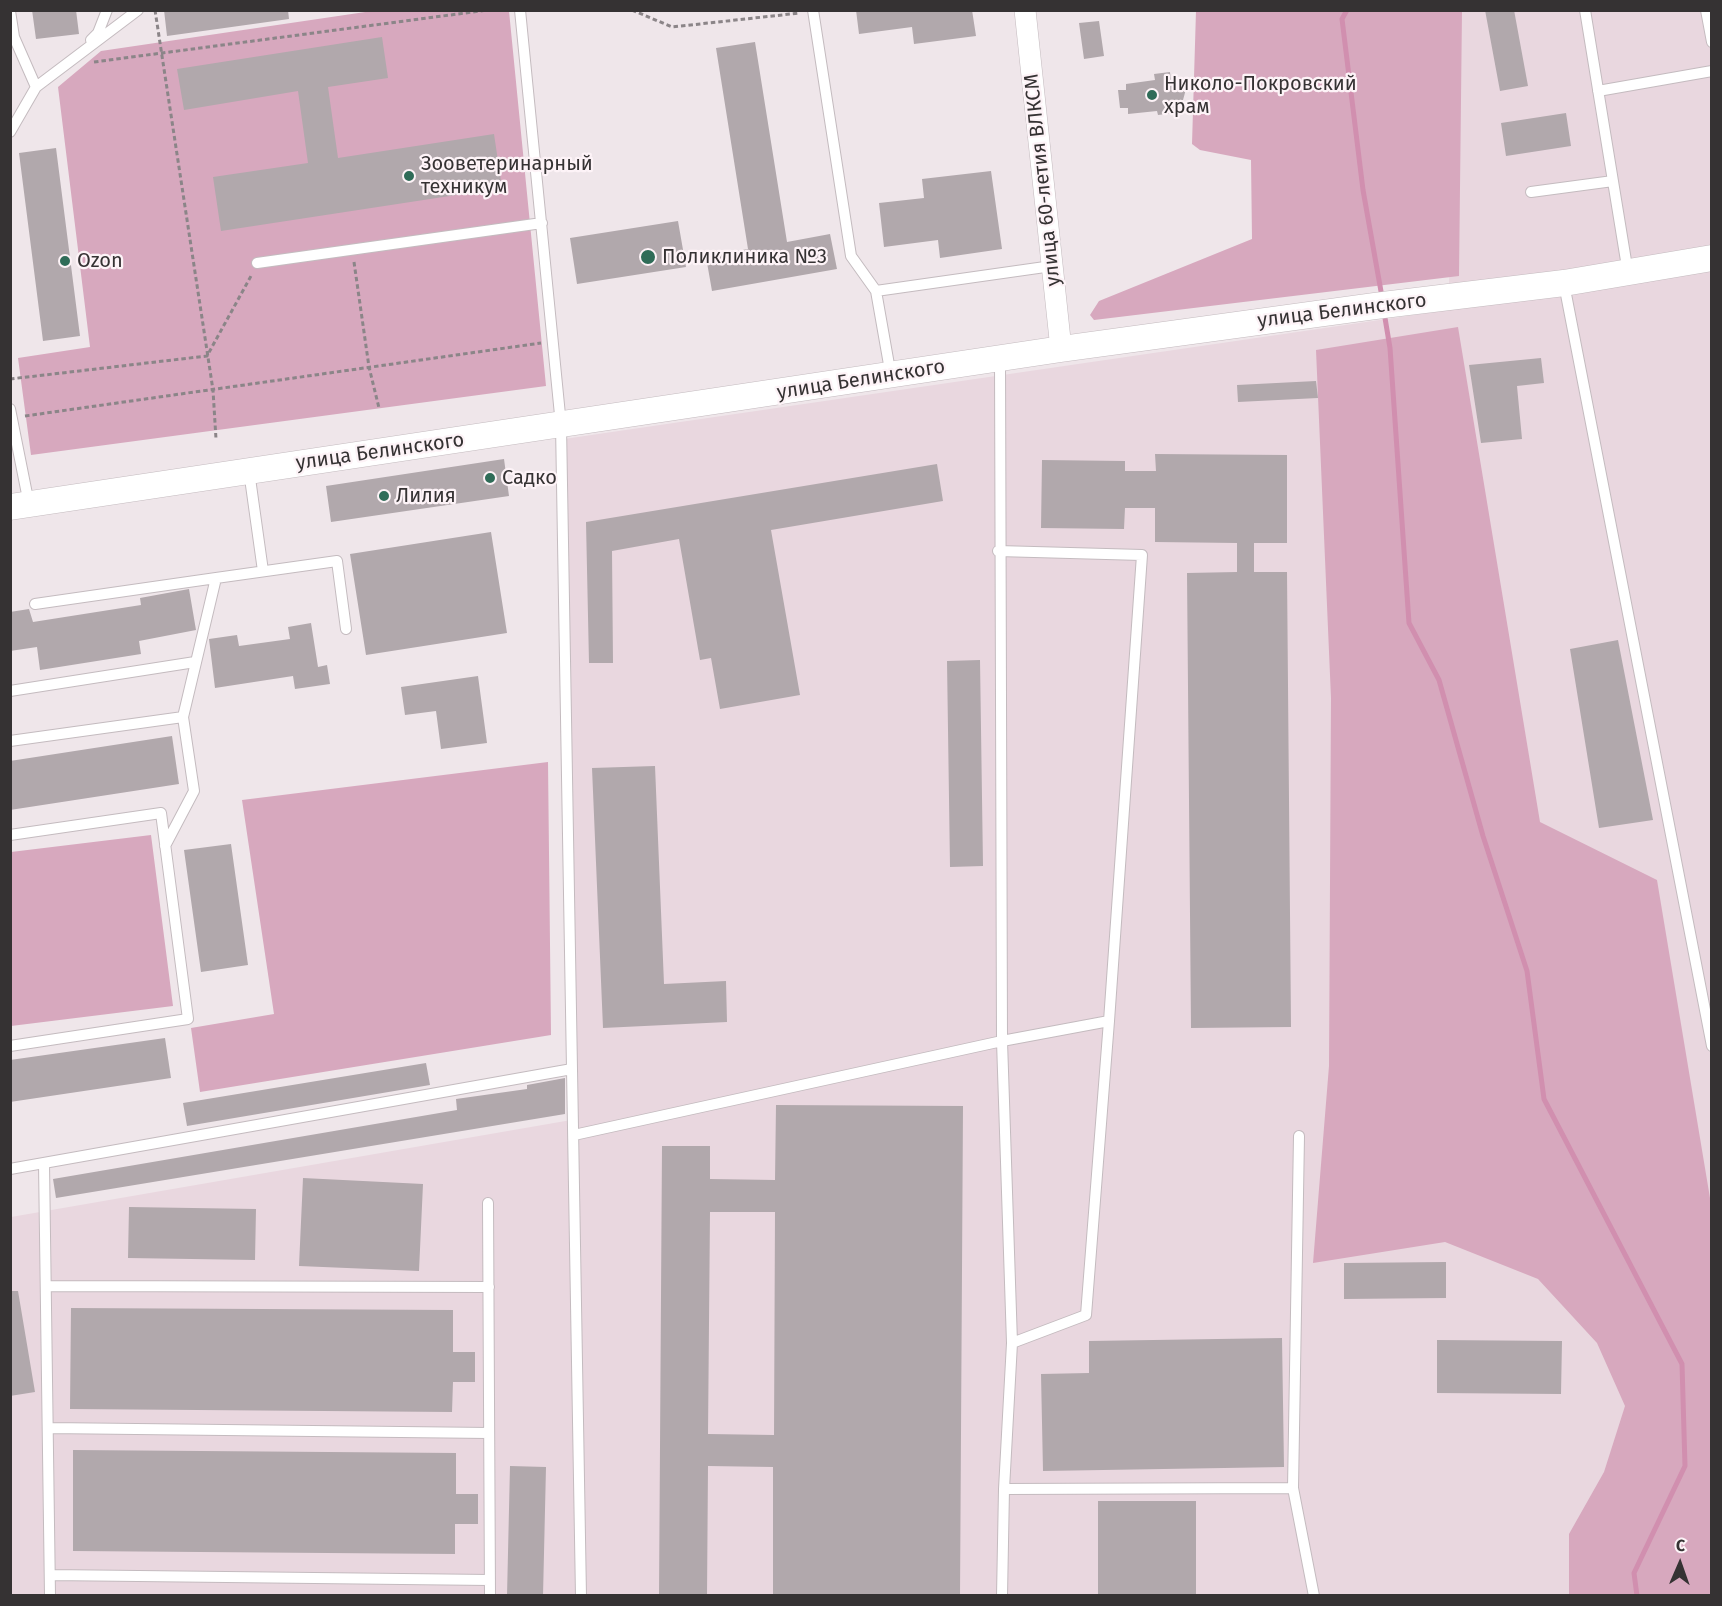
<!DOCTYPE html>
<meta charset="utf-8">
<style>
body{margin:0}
#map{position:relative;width:1722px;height:1606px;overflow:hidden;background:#efe6ea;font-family:"Fira Sans",sans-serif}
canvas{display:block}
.frame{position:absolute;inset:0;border:12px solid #353233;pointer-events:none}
.north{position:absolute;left:1650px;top:1534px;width:60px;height:60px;-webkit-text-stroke:4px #fdf3f7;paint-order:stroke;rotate:2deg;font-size:16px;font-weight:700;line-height:24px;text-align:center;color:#353233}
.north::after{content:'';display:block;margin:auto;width:21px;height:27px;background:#353233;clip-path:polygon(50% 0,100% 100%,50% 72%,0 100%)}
</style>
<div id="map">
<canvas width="1722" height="1606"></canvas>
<div class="frame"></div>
<div class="north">С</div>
</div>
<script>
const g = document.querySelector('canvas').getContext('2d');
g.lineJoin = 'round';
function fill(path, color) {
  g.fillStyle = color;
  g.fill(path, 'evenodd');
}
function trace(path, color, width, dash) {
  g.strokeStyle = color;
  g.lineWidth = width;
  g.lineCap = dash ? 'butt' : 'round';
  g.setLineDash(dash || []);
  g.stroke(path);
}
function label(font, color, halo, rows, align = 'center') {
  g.font = font + ' "Fira Sans",sans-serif';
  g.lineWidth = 4.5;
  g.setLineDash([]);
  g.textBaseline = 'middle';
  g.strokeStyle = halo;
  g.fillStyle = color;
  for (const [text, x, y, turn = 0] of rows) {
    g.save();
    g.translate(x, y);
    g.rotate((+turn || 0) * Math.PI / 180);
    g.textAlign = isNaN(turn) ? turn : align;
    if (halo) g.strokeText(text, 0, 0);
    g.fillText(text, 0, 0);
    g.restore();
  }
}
fill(new Path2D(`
 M 1459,11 L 1711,11 L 1711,1595 L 11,1596 L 11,1217 L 577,1119 L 564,439 L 1448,310 Z`), '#e9d7df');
fill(new Path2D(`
 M 372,11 L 509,11 L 546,386 L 31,455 L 18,358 L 90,347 L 58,87 L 101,51 Z
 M 1196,11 L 1462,11 L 1459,276 L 1094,320 L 1090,315 L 1099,301 L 1252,239 L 1251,160 L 1200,150 L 1192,144 Z
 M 1458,327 L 1540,822 L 1657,880 L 1711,1204 L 1711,1595 L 1569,1595 L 1569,1534 L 1604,1472 L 1625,1406 L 1597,1343 L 1538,1279 L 1445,1242 L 1313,1263 L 1329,1066 L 1331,698 L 1316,350 Z
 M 548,762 L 551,1035 L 200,1092 L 191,1028 L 274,1014 L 242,800 Z
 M 151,835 L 173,1006 L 11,1026 L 11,852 Z`), '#d7a8be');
trace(new Path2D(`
 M 1347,10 L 1342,19 L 1363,190 L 1382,297
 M 1384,312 L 1390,348 L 1409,623 L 1439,680 L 1483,836 L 1527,971 L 1544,1099 L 1682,1364 L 1685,1466 L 1634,1573 L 1637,1596`), '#d18faf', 5);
fill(new Path2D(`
 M 32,10 L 76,10 L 79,34 L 36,39 Z
 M 164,10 L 288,10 L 289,19 L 167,36 Z
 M 856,10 L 972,10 L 976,36 L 914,44 L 912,27 L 859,34 Z
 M 1485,10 L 1514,10 L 1528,86 L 1500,91 Z
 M 1099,21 L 1104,56 L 1084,59 L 1079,23 Z
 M 382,37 L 388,78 L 328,87 L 338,158 L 494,134 L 502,188 L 221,231 L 213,177 L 308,163 L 298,91 L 184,110 L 177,69 Z
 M 755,42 L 787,242 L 830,234 L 837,269 L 712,291 L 706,257 L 748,249 L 716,48 Z
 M 1170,72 L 1171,81 L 1183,85 L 1186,89 L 1183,100 L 1173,102 L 1174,113 L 1158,115 L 1157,111 L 1128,114 L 1128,108 L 1120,108 L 1118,90 L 1126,90 L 1126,84 L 1155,80 L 1154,74 Z
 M 1566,113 L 1571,146 L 1506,156 L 1501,123 Z
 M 56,148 L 80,336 L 43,341 L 19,153 Z
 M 991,171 L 1002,249 L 940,258 L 938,240 L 884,247 L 879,203 L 924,198 L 922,179 Z
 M 678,221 L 686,267 L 577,284 L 570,238 Z
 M 1541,358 L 1544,383 L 1517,386 L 1522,439 L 1481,443 L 1469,365 Z
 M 1316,381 L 1318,398 L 1238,402 L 1237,385 Z
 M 1155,454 L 1287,455 L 1287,543 L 1254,543 L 1254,572 L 1287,572 L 1291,1027 L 1191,1028 L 1187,573 L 1237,572 L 1237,543 L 1155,542 L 1155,508 L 1125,508 L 1124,529 L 1041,528 L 1042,460 L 1125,461 L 1125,471 L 1156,471 Z
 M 504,459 L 509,496 L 331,522 L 326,486 Z
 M 937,464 L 943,501 L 771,530 L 800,695 L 720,709 L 711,658 L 700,660 L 679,539 L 612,551 L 613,663 L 589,663 L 586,522 Z
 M 491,532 L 507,633 L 366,655 L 350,554 Z
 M 189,589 L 196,630 L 139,641 L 141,654 L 40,670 L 37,647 L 10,651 L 10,612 L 29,609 L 33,622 L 141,605 L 140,598 Z
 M 311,623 L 318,667 L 327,665 L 330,684 L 295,689 L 293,676 L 215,688 L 209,639 L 237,635 L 239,646 L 290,639 L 288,627 Z
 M 1618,640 L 1653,820 L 1599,828 L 1570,649 Z
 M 980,660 L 983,866 L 950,867 L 947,661 Z
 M 478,676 L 487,743 L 441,749 L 436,711 L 405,715 L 401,687 Z
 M 172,736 L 179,784 L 10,810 L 10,761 Z
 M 655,766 L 664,984 L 726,981 L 727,1022 L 603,1028 L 592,768 Z
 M 231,844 L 248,965 L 201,972 L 184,850 Z
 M 165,1038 L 171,1078 L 10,1102 L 10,1060 Z
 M 426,1063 L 430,1085 L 187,1126 L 183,1103 Z
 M 565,1078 L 565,1114 L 56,1198 L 53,1179 L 457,1110 L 456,1099 L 527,1089 L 527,1085 Z
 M 776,1105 L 963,1106 L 960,1596 L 773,1596 L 773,1467 L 708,1466 L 707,1596 L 659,1596 L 662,1146 L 710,1146 L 710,1179 L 775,1180 ZM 710,1212 L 775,1212 L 774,1435 L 708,1434 Z
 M 303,1178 L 423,1184 L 419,1271 L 299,1266 Z
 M 129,1207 L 256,1209 L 255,1260 L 128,1258 Z
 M 1446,1262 L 1446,1298 L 1344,1299 L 1344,1263 Z
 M 10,1291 L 18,1291 L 35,1392 L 10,1396 Z
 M 71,1308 L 453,1310 L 453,1352 L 475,1352 L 475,1382 L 453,1382 L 452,1412 L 70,1409 Z
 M 1282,1338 L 1284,1467 L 1043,1471 L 1041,1374 L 1089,1373 L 1089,1341 Z
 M 1437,1340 L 1562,1341 L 1561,1394 L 1437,1393 Z
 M 73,1450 L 456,1453 L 456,1494 L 478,1494 L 478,1524 L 455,1524 L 455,1554 L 73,1551 Z
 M 510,1466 L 546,1467 L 543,1596 L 507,1596 Z
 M 1098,1501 L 1196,1501 L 1196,1596 L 1098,1596 Z`), '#b1a8ac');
const service = new Path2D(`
 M 520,10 L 561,425 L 581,1596
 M 813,10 L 851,256 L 876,291 L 891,376
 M 1585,10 L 1628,273
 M 1706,10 L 1712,42
 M 10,11 L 14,37 L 36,87 L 10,132
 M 91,40 L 98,33 L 107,10
 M 36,87 L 138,10
 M 1598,91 L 1712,71
 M 1531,192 L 1613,181
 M 257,263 L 542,223
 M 1564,284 L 1712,1046
 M 876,291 L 1052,266
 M 1000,359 L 1002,1041 L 1012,1343 L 1004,1489 L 1002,1596
 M 10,409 L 29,504
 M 249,471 L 263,571
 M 35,604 L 216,578
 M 10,691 L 195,662
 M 10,741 L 183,717
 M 10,835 L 161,813 L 188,1019 L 10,1046
 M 165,846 L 194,791 L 183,717 L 216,578 L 337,561 L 346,629
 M 574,1135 L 1002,1041 L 1109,1021 L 1142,555 L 998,551
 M 44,1163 L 50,1596
 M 10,1169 L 572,1069
 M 488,1203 L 490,1596
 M 46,1286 L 489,1287
 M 1012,1343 L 1086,1315 L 1109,1021
 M 48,1428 L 489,1433
 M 1293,1488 L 1299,1136
 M 1004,1489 L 1293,1488 L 1314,1596
 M 50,1575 L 490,1580`);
const minor = new Path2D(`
 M 1025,10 L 1061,349`);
const tertiary = new Path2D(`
 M 10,507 L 1061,349 L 1375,306 L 1564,283 L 1712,258`);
trace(service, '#c4bbbf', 12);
trace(minor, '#c4bbbf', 22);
trace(tertiary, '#c4bbbf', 27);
trace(new Path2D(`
 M 155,10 L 213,390 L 216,439
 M 632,10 L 672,27 L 800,13
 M 94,62 L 488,10
 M 354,262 L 369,367 L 379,408
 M 10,379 L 207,356 L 251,276
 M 25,416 L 541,343`), '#8b8588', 3, [4.5, 3]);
trace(service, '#fff', 10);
trace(minor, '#fff', 21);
trace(tertiary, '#fff', 26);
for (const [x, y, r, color] of [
 [1152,95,6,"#2f6c58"],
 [409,176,6,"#2f6c58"],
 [648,257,8,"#2f6c58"],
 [65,261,6,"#2f6c58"],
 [490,478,6,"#2f6c58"],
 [384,496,6,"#2f6c58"]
]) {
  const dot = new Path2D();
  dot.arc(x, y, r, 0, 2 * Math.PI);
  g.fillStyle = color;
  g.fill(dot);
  trace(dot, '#fdf3f7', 2);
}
label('20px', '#353233', '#fdf3f7', [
 ["Николо-Покровский",1164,84],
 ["храм",1164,107],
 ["Зооветеринарный",421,164],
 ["техникум",421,187],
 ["Поликлиника №3",662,257],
 ["Ozon",77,261],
 ["Садко",502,478],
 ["Лилия",396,496]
], 'left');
label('20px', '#353233', '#fdf3f7', [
 ["улица 60-летия ВЛКСМ",1043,180,-96],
 ["улица Белинского",1342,311,-7],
 ["улица Белинского",861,380,-9],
 ["улица Белинского",380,452,-8]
]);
</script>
